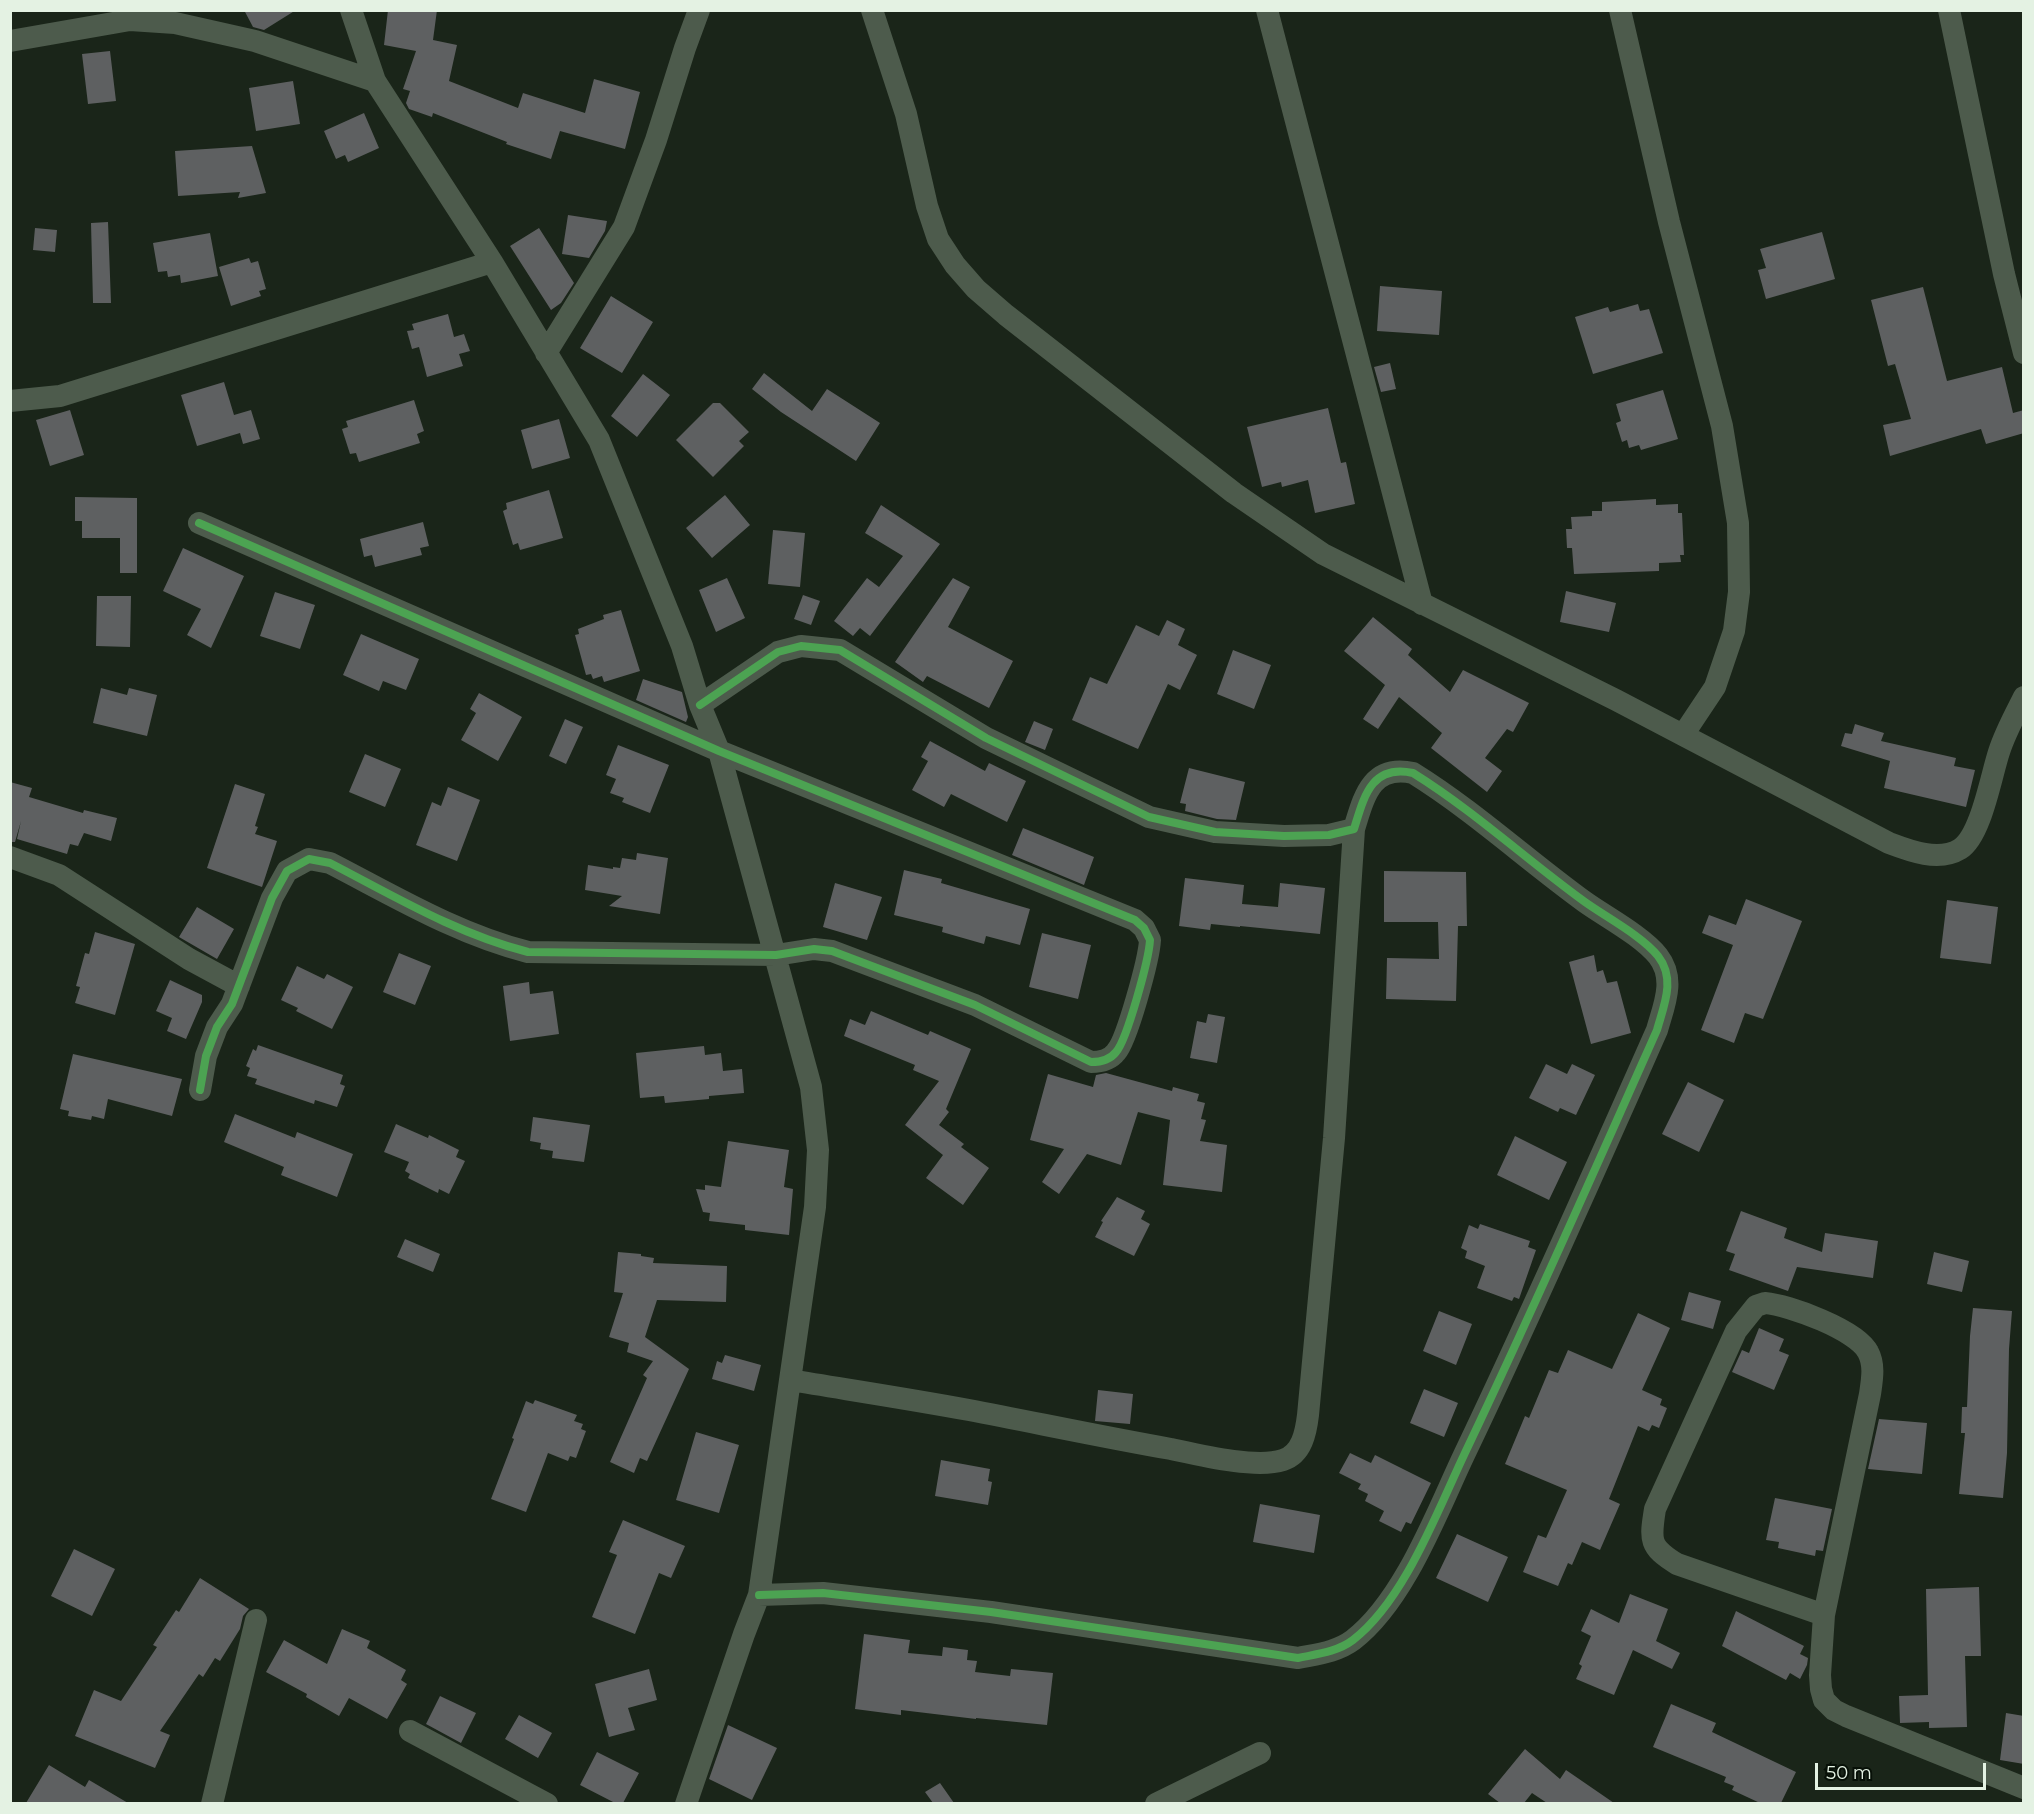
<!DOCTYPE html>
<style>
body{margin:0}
#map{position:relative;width:2034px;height:1814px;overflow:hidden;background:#1a2519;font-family:Montserrat,sans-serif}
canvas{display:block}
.frame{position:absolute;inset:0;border:12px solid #e4f2e3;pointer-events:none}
.scale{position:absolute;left:1815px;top:1763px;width:171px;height:27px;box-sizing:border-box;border:3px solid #e4f2e3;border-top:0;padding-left:8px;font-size:18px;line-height:21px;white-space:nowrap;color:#e4f2e3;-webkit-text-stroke:4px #071007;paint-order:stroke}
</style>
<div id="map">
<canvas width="2034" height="1814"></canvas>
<div class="frame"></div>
<div class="scale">50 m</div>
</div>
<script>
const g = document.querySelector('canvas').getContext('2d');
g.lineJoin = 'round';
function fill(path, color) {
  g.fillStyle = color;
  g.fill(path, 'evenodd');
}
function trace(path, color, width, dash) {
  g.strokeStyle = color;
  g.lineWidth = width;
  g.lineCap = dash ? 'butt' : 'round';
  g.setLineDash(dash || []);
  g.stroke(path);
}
fill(new Path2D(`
 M 244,10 L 296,10 L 264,30 L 253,27 Z
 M 388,10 L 437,10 L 433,40 L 457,45 L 449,81 L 518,108 L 523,93 L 585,113 L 594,79 L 640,92 L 625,149 L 560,131 L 551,159 L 506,144 L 507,142 L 433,113 L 432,117 L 409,109 L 406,103 L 410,91 L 403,89 L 416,51 L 384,45 Z
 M 110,51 L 116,101 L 88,104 L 82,54 Z
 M 293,81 L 300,124 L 256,131 L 249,88 Z
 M 364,113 L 379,148 L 348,162 L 345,155 L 336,159 L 324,131 Z
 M 252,146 L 266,193 L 238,198 L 240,192 L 178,196 L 175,151 Z
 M 568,215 L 607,221 L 605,231 L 589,258 L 562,254 Z
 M 108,222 L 111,303 L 93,303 L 91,223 Z
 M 35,228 L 57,230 L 55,252 L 33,250 Z
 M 539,228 L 574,283 L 561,303 L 551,310 L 510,246 Z
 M 1822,232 L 1835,279 L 1766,299 L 1758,270 L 1766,268 L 1760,249 Z
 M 210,233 L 218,276 L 181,283 L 180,275 L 168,277 L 167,271 L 158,272 L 153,243 Z
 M 249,258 L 251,263 L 258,261 L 266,289 L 259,291 L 261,296 L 231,306 L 219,267 Z
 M 1380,286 L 1442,291 L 1439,335 L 1377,331 Z
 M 1923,287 L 1947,381 L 2002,367 L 2013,413 L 2024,410 L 2024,433 L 1986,444 L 1981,429 L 1890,456 L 1883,425 L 1911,419 L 1895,364 L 1888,366 L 1871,300 Z
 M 611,296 L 653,322 L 622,373 L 580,348 Z
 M 1638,304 L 1640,311 L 1649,309 L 1663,353 L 1593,374 L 1575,317 L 1608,307 L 1610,312 Z
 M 448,314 L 454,337 L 464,334 L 470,351 L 459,354 L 463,366 L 427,377 L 419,347 L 412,349 L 407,331 L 414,330 L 412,324 Z
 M 1390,363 L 1396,389 L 1381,392 L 1374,367 Z
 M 764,373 L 812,411 L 827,389 L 880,423 L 856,461 L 781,412 L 752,389 Z
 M 643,374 L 670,395 L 637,437 L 611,416 Z
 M 224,382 L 234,415 L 251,410 L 260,439 L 243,444 L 240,433 L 197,446 L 181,395 Z
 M 1663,390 L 1678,439 L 1641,450 L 1639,445 L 1629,448 L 1627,440 L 1622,442 L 1616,423 L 1621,421 L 1616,404 Z
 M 414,400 L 424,431 L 417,434 L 420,443 L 359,462 L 356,453 L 350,454 L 342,429 L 348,427 L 346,421 Z
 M 713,403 L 720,403 L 749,432 L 739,441 L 744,446 L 713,477 L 676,440 Z
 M 1328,408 L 1341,463 L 1346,462 L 1355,504 L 1315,513 L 1308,480 L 1282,487 L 1281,482 L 1262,487 L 1247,427 Z
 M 70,410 L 84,455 L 50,466 L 36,420 Z
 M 559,419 L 570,458 L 532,469 L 521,430 Z
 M 549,490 L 563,538 L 520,550 L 518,543 L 513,545 L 503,511 L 507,509 L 506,503 Z
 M 725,495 L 750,525 L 712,558 L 686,528 Z
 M 75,497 L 137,498 L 137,573 L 120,573 L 120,538 L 82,538 L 82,521 L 75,521 Z
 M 1656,499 L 1656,505 L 1678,504 L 1678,513 L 1682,513 L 1684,555 L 1680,555 L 1681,562 L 1659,563 L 1659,571 L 1574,574 L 1572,548 L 1567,548 L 1566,529 L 1572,529 L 1571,517 L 1592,516 L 1592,511 L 1602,511 L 1602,502 Z
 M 881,505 L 940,544 L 870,636 L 860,628 L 853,636 L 834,621 L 867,578 L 879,587 L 903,556 L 865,533 Z
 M 423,522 L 429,546 L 420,548 L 422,555 L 375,567 L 372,555 L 364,557 L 360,539 Z
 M 773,530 L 805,533 L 800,587 L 768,584 Z
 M 183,548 L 244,576 L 211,648 L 187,635 L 201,609 L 163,591 Z
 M 727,578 L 745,618 L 716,632 L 699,590 Z
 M 953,578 L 970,587 L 948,627 L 1013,661 L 989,708 L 927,676 L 923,682 L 895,662 Z
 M 1566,591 L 1616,603 L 1609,632 L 1560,622 Z
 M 275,592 L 315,605 L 300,649 L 260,636 Z
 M 803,595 L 820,601 L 811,625 L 794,619 Z
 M 97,596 L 131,596 L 130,647 L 96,646 Z
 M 621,610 L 640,671 L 604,682 L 602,676 L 593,679 L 591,674 L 586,675 L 575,635 L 579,634 L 578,629 L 604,619 L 603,615 Z
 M 1373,617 L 1412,649 L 1408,655 L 1450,692 L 1463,670 L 1529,703 L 1513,732 L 1507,729 L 1485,758 L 1502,771 L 1487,792 L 1431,748 L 1442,733 L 1399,697 L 1378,729 L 1363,719 L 1385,685 L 1344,651 Z
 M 1167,620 L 1185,629 L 1178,645 L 1197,655 L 1180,690 L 1168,684 L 1138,749 L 1072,720 L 1090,677 L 1107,684 L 1136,625 L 1159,636 Z
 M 361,634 L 419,659 L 406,690 L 383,681 L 379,691 L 343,675 Z
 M 1233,650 L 1271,665 L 1254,709 L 1217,694 Z
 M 643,679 L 682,692 L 688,717 L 686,722 L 636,700 Z
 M 101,688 L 127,695 L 129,688 L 157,695 L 147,736 L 93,723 Z
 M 479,693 L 522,717 L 498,761 L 461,740 L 476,713 L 470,709 Z
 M 565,719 L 583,727 L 566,764 L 549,756 Z
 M 1034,721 L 1053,729 L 1045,750 L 1025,742 Z
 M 1855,724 L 1884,733 L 1881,741 L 1956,758 L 1954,766 L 1975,770 L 1966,807 L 1884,788 L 1890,761 L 1841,746 L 1845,733 L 1852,734 Z
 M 930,741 L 985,771 L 989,763 L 1026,781 L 1007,822 L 951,794 L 944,807 L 912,790 L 928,761 L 921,757 Z
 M 618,745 L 669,765 L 650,813 L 622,802 L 624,798 L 610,793 L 616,779 L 606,775 Z
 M 365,754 L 401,769 L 385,807 L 349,792 Z
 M 1189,768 L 1245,782 L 1236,820 L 1217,819 L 1185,811 L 1186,804 L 1180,803 Z
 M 10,782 L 32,788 L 29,797 L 83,813 L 84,810 L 117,818 L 111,841 L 84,833 L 78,846 L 70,844 L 67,854 L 17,839 L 21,821 L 15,842 L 10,842 Z
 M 235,784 L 265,794 L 255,826 L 258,827 L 255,834 L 277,841 L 262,887 L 207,868 Z
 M 448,787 L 480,800 L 457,861 L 416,845 L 432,802 L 441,806 Z
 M 1023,828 L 1094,857 L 1084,885 L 1012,855 Z
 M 637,853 L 668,858 L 660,914 L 609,906 L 622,896 L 585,890 L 588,865 L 613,869 L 613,867 L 620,868 L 622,858 L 636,860 Z
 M 904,870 L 942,879 L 941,883 L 1030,909 L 1020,945 L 986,936 L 984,944 L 942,932 L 943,927 L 894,915 Z
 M 1384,871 L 1466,872 L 1467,926 L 1458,926 L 1456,1001 L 1386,999 L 1387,958 L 1439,959 L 1438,922 L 1384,922 Z
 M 1185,878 L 1244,885 L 1242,904 L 1278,907 L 1280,883 L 1325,888 L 1320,934 L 1240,926 L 1240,927 L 1211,924 L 1210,930 L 1179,926 Z
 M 835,883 L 882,897 L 867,940 L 823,927 Z
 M 1746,899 L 1802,921 L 1763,1019 L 1745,1013 L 1734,1043 L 1701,1030 L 1733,945 L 1702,933 L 1709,915 L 1736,925 Z
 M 1947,900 L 1998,907 L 1991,964 L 1940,958 Z
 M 197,907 L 234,929 L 217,959 L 179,937 Z
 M 95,932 L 135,944 L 115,1015 L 75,1003 L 80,987 L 76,986 L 85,953 L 89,954 Z
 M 1042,933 L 1091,945 L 1078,999 L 1029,987 Z
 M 399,953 L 431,966 L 415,1005 L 383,992 Z
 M 1594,955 L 1597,972 L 1603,970 L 1607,983 L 1617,981 L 1631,1033 L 1591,1044 L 1569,962 Z
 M 297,966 L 324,979 L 327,974 L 353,987 L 332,1029 L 296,1011 L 298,1008 L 281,1000 Z
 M 170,980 L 202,995 L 202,1002 L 186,1039 L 167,1031 L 172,1018 L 156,1011 Z
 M 529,982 L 530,994 L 553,991 L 559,1034 L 510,1041 L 503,986 Z
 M 871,1011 L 928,1035 L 930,1031 L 971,1049 L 946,1109 L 949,1112 L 939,1125 L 964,1144 L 961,1147 L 989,1168 L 963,1205 L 926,1178 L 943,1155 L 905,1125 L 939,1081 L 913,1070 L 915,1065 L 844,1036 L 850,1019 L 865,1025 Z
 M 1208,1014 L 1225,1017 L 1217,1063 L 1190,1058 L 1197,1021 L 1206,1023 Z
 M 258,1045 L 343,1075 L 340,1084 L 345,1086 L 337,1107 L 315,1100 L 314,1104 L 255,1084 L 257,1079 L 247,1076 L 250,1068 L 246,1066 L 253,1049 L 256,1051 Z
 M 704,1046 L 705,1055 L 721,1053 L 723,1071 L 742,1069 L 744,1093 L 709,1096 L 709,1099 L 665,1103 L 664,1096 L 640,1098 L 636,1053 Z
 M 73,1054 L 182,1079 L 172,1116 L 108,1099 L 104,1119 L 92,1116 L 91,1120 L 68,1116 L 69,1111 L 60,1109 Z
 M 1546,1064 L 1567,1074 L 1572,1064 L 1595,1075 L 1576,1115 L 1560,1108 L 1558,1112 L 1529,1098 Z
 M 1106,1073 L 1172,1091 L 1173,1087 L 1199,1094 L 1197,1101 L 1205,1103 L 1201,1119 L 1206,1120 L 1200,1141 L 1227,1145 L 1222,1192 L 1163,1185 L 1170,1120 L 1138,1112 L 1121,1165 L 1087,1154 L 1059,1194 L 1042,1182 L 1064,1149 L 1030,1140 L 1048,1074 L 1093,1087 L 1096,1075 Z
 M 1688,1082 L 1724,1100 L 1699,1152 L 1662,1134 Z
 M 235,1114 L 295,1138 L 297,1132 L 353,1154 L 337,1197 L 281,1175 L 284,1167 L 224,1142 Z
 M 533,1117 L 590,1125 L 584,1162 L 552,1158 L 553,1151 L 540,1149 L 541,1143 L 530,1141 Z
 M 396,1124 L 428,1138 L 429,1135 L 459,1150 L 456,1157 L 465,1161 L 449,1194 L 439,1189 L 438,1193 L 408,1178 L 410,1174 L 405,1171 L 409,1162 L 384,1152 Z
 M 1515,1136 L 1567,1162 L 1549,1200 L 1497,1175 Z
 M 728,1141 L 789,1150 L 784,1187 L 793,1189 L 789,1235 L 745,1230 L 745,1225 L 709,1221 L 710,1213 L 703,1212 L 696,1189 L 705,1190 L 705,1185 L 721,1187 Z
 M 1117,1197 L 1145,1211 L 1141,1219 L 1150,1224 L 1134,1256 L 1095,1237 L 1103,1222 L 1101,1221 Z
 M 1741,1211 L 1787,1228 L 1784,1238 L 1822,1252 L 1825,1233 L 1878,1241 L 1873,1278 L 1797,1267 L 1788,1291 L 1729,1270 L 1735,1254 L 1726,1251 Z
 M 1480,1224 L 1530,1241 L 1528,1247 L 1536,1250 L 1519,1299 L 1514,1297 L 1512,1301 L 1477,1288 L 1485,1266 L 1465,1258 L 1467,1251 L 1461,1248 L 1469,1225 L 1478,1229 Z
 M 405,1239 L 440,1254 L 433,1272 L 397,1257 Z
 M 618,1252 L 641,1254 L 641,1256 L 654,1258 L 653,1263 L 727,1266 L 726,1302 L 657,1300 L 645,1337 L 689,1369 L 647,1461 L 640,1458 L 634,1473 L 610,1462 L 647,1378 L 643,1375 L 653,1361 L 627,1352 L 629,1343 L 609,1337 L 623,1293 L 614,1292 Z
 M 1934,1252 L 1969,1261 L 1962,1292 L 1927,1284 Z
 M 1689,1292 L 1721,1301 L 1713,1329 L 1681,1320 Z
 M 1973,1308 L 2012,1311 L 2009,1349 L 2007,1453 L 2003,1498 L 1959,1494 L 1965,1433 L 1961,1433 L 1962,1407 L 1967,1407 L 1970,1336 Z
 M 1439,1311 L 1472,1324 L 1456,1365 L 1423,1351 Z
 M 1638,1313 L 1670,1328 L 1642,1390 L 1662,1399 L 1660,1405 L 1667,1408 L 1659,1428 L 1652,1425 L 1649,1431 L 1638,1426 L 1609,1499 L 1620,1504 L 1600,1550 L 1582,1542 L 1572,1565 L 1568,1563 L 1558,1586 L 1523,1572 L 1538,1535 L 1546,1538 L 1567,1490 L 1505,1464 L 1525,1416 L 1529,1418 L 1549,1370 L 1558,1373 L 1568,1350 L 1612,1369 Z
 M 1759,1328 L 1784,1339 L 1779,1351 L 1789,1355 L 1774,1390 L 1732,1372 L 1742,1350 L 1749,1353 Z
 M 725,1355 L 761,1365 L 754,1391 L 712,1379 L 717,1361 L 722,1363 Z
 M 1424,1389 L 1458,1403 L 1444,1437 L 1410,1423 Z
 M 1098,1390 L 1133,1394 L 1130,1424 L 1095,1421 Z
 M 535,1400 L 577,1415 L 574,1421 L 583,1424 L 581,1429 L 586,1431 L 576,1458 L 570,1456 L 568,1461 L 548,1453 L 526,1512 L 491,1499 L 514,1439 L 512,1438 L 526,1401 L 533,1404 Z
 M 1879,1419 L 1927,1423 L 1922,1474 L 1868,1469 Z
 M 696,1432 L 739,1445 L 719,1513 L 676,1500 Z
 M 1350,1453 L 1371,1463 L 1375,1455 L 1431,1483 L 1411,1524 L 1406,1522 L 1401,1532 L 1379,1521 L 1384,1511 L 1365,1501 L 1368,1494 L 1358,1489 L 1361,1484 L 1339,1473 Z
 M 941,1460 L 990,1469 L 988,1481 L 992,1482 L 988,1505 L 935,1496 Z
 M 1775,1498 L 1832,1509 L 1823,1551 L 1816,1550 L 1815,1556 L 1778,1548 L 1779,1542 L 1766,1540 Z
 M 1260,1504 L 1320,1515 L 1314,1553 L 1253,1542 Z
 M 623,1520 L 685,1546 L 671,1578 L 659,1573 L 635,1634 L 592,1617 L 617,1555 L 609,1552 Z
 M 1457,1534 L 1508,1557 L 1488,1602 L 1436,1578 Z
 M 74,1549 L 115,1569 L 92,1616 L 51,1596 Z
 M 200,1578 L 249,1609 L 243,1616 L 240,1629 L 220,1661 L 215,1658 L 203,1677 L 199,1674 L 160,1731 L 170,1735 L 155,1768 L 75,1736 L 94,1690 L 121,1701 L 157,1647 L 153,1645 L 176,1610 L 179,1612 Z
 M 1979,1587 L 1981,1656 L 1965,1656 L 1967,1727 L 1929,1728 L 1929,1722 L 1900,1723 L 1899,1696 L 1928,1695 L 1926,1589 Z
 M 1630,1594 L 1668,1609 L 1656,1641 L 1680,1653 L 1672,1669 L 1633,1650 L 1614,1695 L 1576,1679 L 1582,1666 L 1579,1664 L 1591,1636 L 1581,1631 L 1591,1609 L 1619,1623 Z
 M 1736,1611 L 1804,1646 L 1800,1654 L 1808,1658 L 1807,1665 L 1800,1679 L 1790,1673 L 1786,1680 L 1722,1646 Z
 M 342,1629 L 370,1641 L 367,1648 L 406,1670 L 401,1680 L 407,1684 L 387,1719 L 349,1698 L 339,1716 L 306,1697 L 307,1694 L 266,1672 L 284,1640 L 327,1664 Z
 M 864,1634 L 910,1640 L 908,1653 L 942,1656 L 943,1647 L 968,1650 L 967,1660 L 977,1661 L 975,1672 L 1010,1676 L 1011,1669 L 1053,1673 L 1047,1725 L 976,1718 L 976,1719 L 901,1710 L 901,1715 L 855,1709 Z
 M 649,1669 L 657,1700 L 628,1708 L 635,1730 L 609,1737 L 595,1684 Z
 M 440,1696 L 476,1713 L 461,1743 L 426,1724 Z
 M 1671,1704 L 1716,1723 L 1712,1732 L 1796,1772 L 1781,1803 L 1760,1803 L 1732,1790 L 1734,1786 L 1724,1782 L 1726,1777 L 1653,1747 Z
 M 2006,1713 L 2024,1716 L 2024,1764 L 2000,1760 Z
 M 519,1715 L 552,1733 L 538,1758 L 505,1739 Z
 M 728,1725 L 777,1748 L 752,1800 L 709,1779 Z
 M 1525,1749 L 1560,1779 L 1566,1770 L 1614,1803 L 1547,1803 L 1532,1793 L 1524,1803 L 1500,1803 L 1488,1794 Z
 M 597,1752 L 639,1773 L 623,1803 L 615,1803 L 580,1785 Z
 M 49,1765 L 85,1787 L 89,1780 L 128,1803 L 26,1803 Z
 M 940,1783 L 954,1803 L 933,1803 L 925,1792 Z`), '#5e6061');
trace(new Path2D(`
 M 351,10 L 375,81 L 492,262 L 599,440 L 682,646 L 700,705 L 719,751 L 811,1087 L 818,1150 L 815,1207 L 759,1595 L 744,1634 L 686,1804
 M 872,10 L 906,114 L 927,206 L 938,239 L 955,265 L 976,289 L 1006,315 L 1234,493 L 1323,554 L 1616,700 L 1889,843 C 1910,851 1939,862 1960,849 C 1981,836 1991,776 1999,752 C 2005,733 2015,715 2024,697
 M 1267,10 L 1422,604
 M 1620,10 L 1669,222 L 1722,426 L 1738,523 L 1739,592 L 1734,631 L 1715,687 L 1683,735
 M 1949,10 L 2004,274 L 2024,353
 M 10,41 L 130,20 L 175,23 L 255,41 L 375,81
 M 546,353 L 624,227 L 656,140 L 685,48 L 699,10
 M 10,401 L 60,396 L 492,262
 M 199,523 L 719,751 L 1135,920 L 1144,928 L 1150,940 C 1149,959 1127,1040 1116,1052 C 1110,1060 1099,1062 1091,1062 L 975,1005 L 832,951 L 814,949 L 776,955 L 528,952 C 457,934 394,896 330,863 L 309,859 L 287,871 L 272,898 L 232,1004 L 217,1027 L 206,1056 L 200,1090
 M 700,705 L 778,652 L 801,646 L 840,650 L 986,738 L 1149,817 L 1215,832 L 1284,836 L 1329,835 L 1354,829 C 1364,797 1371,764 1413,773 C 1474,811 1527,860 1585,902 C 1606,917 1642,936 1658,956 C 1676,979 1664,1005 1657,1030 C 1594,1172 1531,1315 1464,1455 C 1437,1512 1404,1601 1353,1640 C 1337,1652 1317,1654 1298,1658 L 991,1612 L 823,1593 L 759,1595
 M 10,857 L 59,875 L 189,959 L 239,986
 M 790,1380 C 850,1390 910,1399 969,1410 C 1037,1423 1103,1437 1171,1449 C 1199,1455 1256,1469 1283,1460 C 1302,1454 1306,1432 1308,1415 L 1334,1138 L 1354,829
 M 1824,1615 L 1677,1564 C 1649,1547 1650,1540 1655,1509 L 1736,1331 L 1756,1306 L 1765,1303 C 1789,1305 1857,1330 1868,1352 C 1875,1365 1872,1380 1870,1394 L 1824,1615 L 1820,1675 L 1821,1689 L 1824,1700 L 1834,1710 L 1846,1716 L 2024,1788
 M 410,1731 L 547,1804
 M 212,1804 L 256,1620
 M 1156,1804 L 1260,1753`), '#4d5b4c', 22);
trace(new Path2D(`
 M 199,523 L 719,751 L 1135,920 L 1144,928 L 1150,940 C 1149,959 1127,1040 1116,1052 C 1110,1060 1099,1062 1091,1062 L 975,1005 L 832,951 L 814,949 L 776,955 L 528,952 C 457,934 394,896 330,863 L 309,859 L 287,871 L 272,898 L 232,1004 L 217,1027 L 206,1056 L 200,1090
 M 700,705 L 778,652 L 801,646 L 840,650 L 986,738 L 1149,817 L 1215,832 L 1284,836 L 1329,835 L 1354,829 C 1364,797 1371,764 1413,773 C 1474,811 1527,860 1585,902 C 1606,917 1642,936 1658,956 C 1676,979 1664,1005 1657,1030 C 1594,1172 1531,1315 1464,1455 C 1437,1512 1404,1601 1353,1640 C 1337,1652 1317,1654 1298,1658 L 991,1612 L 823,1593 L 759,1595`), '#4ca352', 8);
</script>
